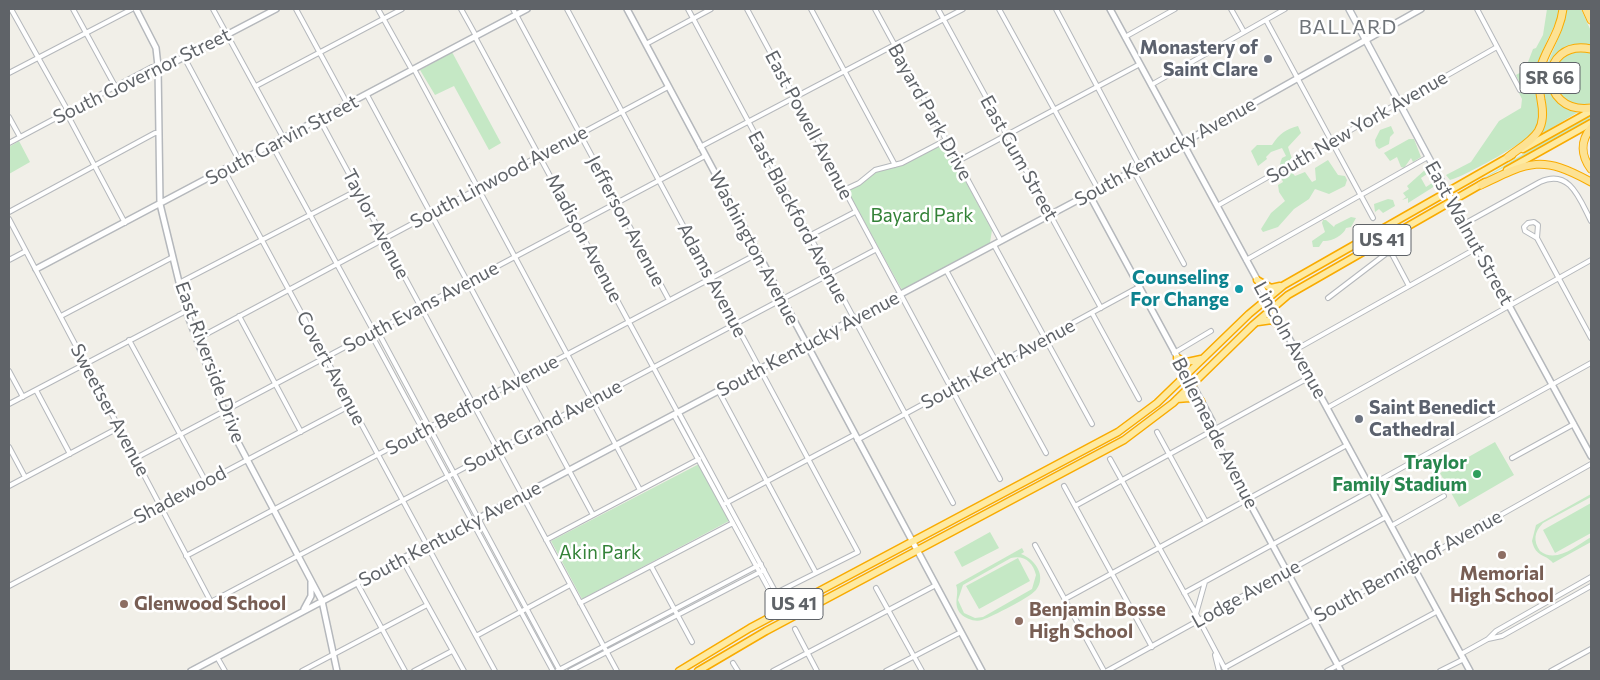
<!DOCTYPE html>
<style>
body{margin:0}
#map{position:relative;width:1600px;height:680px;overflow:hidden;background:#f1efe8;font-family:Commissioner,sans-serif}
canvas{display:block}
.frame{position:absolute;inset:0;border:10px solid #5f6368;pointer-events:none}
</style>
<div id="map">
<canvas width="1600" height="680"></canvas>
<div class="frame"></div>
</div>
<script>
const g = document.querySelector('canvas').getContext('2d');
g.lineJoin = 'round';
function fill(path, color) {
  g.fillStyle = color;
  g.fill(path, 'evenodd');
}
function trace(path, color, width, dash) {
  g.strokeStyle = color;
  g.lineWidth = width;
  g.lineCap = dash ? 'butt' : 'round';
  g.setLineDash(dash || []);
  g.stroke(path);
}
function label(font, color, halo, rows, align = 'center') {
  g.font = font + ' Commissioner,sans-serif';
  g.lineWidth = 5;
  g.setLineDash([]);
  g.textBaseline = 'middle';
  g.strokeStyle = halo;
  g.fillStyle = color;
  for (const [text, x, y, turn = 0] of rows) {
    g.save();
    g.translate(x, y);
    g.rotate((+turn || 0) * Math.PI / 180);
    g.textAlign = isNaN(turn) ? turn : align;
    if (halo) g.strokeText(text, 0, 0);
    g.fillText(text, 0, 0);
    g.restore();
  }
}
fill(new Path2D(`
 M 1547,9 L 1560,9 C 1557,27 1542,44 1540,63 C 1538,84 1545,106 1538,128 C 1534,138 1464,177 1450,180 L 1446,175 L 1471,162 L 1499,121 L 1521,108 L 1522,99 L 1519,93 L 1523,90 L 1516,75 L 1525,70 L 1533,49 L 1536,48 L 1543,35 Z
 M 1566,9 L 1581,9 L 1591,31 L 1591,47 C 1557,38 1530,82 1561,104 C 1566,108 1573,109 1578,112 L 1542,134 L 1547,115 L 1542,92 L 1542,76 L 1561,32 Z
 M 1577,50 L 1591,52 L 1591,103 C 1567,111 1543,85 1557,63 C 1562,56 1570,54 1577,50 Z
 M 452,52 L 501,143 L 489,150 L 454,86 L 435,95 L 420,70 Z
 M 1591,113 L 1591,119 L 1467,188 Z
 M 1298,126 L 1301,133 L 1288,147 L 1292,159 L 1286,165 L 1295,176 L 1305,172 L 1312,182 L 1316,180 L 1315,168 L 1328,160 L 1338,175 L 1345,176 L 1347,180 L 1345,186 L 1329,194 L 1315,189 L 1309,199 L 1294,209 L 1278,227 L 1263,232 L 1261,229 L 1271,213 L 1285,201 L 1279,192 L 1278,185 L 1283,182 C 1279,173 1278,168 1282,158 L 1286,156 L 1282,148 L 1271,152 L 1266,157 L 1267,159 L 1258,166 L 1251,151 L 1257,145 L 1272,145 C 1279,134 1286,129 1298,126 Z
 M 1391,126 L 1394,133 L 1390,137 L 1389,144 L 1379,149 L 1376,146 L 1375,140 L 1380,130 Z
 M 1409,139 L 1414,139 L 1421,157 L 1413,162 L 1411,158 L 1404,168 L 1401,167 L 1397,157 L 1390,161 L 1384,153 Z
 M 19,141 L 30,162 L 9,174 L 9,147 Z
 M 945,143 L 992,230 L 990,243 L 902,290 L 847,190 L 877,171 L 896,167 Z
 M 1426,169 L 1430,172 L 1421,178 L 1426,187 L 1432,183 L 1435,186 L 1408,203 L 1408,198 L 1402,200 L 1406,197 L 1403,193 L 1409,189 L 1407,186 Z
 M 1388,199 L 1393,200 L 1395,206 L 1383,213 L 1379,209 L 1375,212 L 1374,204 Z
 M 1351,217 L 1356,218 L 1351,227 L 1346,228 C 1344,235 1331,242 1323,241 L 1319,247 L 1313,247 L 1312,241 L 1325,232 L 1322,223 L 1323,220 L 1326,220 L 1334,227 L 1335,225 Z
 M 1495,442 L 1514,475 L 1459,507 L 1440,473 Z
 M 699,464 L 729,521 L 582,599 L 551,541 Z
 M 1591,494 L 1591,497 L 1543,523 C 1534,532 1533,541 1540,551 C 1556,564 1576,546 1591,537 L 1591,542 L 1553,563 C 1545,553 1536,558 1532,541 L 1536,525 Z
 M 1591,503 L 1591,533 L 1555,553 L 1543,530 Z
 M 990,532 L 999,548 L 962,567 L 954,552 Z
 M 1022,548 L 1024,552 L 1021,554 C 1035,559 1047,576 1036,590 C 1029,598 993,616 982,620 C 975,622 966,619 961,614 C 952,604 960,594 956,585 ZM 1011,558 C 1025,555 1033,563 1036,575 L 1032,589 L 983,617 L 975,618 L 964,613 L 958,600 L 963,585 Z
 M 1018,558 L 1030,581 L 979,609 L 966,586 Z`), '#c5e8c5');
const minor = new Path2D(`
 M 11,9 L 68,111
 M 73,9 L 115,86
 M 213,9 L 284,139
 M 296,9 L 348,105
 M 378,9 L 412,70
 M 461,9 L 476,36
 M 513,9 L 669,300
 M 567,9 L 858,552 L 772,595 L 674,415
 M 688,9 L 953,503
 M 747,9 L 1000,479
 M 811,9 L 895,165
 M 875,9 L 1001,241
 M 938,9 L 1101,308
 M 999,9 L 1098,189
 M 1056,9 L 1140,167
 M 1231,9 L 1244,32
 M 1477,9 L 1520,90
 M 1266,20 L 1373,218
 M 475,37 L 678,413
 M 1125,37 L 1175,9
 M 646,44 L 711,9
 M 184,57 L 240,162
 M 414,69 L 640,490
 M 9,73 L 132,9
 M 1151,85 L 1285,9
 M 256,86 L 402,9
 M 367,95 L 593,515
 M 66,112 L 125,223
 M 9,117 L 20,137
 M 320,120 L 617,671
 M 9,143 L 152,67 L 158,66
 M 272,145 L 374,332
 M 700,147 L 963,9
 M 958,161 L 1140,64
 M 224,170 L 495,671
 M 1133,170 L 1184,264
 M 844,190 L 859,183 L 875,170 L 902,163 L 946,140
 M 1217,206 L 1497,47
 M 9,212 L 155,133 L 159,133
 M 9,219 L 211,602 L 875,250
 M 1464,224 L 1540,182 C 1570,168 1580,200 1591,221
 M 809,236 L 855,212
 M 1537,238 L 1525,231 L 1524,227 L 1528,223 L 1534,222 L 1538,225 L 1537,238 L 1591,338
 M 994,245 L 1092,424
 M 9,260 L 26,251
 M 1246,260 L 1428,157
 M 946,270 L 1046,453
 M 179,283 L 358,190
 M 1328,298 L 1387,253 L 1392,254 L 1409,286
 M 1092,313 L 1139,399
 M 61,316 L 173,257
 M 239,316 L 301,432
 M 377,330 L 560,671
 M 371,334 L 553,671
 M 197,339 L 668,87
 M 129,340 L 206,482
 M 1295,350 L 1477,248
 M 1174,353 L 1211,331
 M 9,371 L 23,397
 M 36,390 L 70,454
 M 719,392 L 816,573
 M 9,404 L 186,311
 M 1327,408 L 1591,260
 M 679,413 L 776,593
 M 1157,432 L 1206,522
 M 857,440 L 1139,287
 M 9,447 L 25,477
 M 136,458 L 705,156
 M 1512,458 L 1574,424
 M 1110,459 L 1196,614
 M 9,486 L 120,427
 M 1064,486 L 1152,647
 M 1369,486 L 1591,363
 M 726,503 L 854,435
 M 1075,506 L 1310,377
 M 1391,526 L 1444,496
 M 546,540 L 699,459
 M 1035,545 L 1104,671
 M 186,556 L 757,254
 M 402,559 L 464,671
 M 651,566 L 692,642
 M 1205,582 L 1196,614 L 1226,671
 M 357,583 L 405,671
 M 9,586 L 351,405
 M 876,588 L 922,671
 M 1184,593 L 1372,490
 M 1065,599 L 1347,445
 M 580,603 L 733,523
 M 795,629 L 817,671
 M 476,636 L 570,585
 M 1488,639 L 1496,631 L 1591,577
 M 1461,654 L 1488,639 L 1502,636 L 1591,586
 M 1215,655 L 1219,671
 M 217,657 L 225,671
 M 733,663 L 738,671
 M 1224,668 L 1444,547 L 1484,521 L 1497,517 L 1591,464
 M 302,671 L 427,605
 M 414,671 L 452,651
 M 557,671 L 761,564
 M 570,671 L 764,570
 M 773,671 L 936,585
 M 886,671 L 961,632
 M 1107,671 L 1386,517
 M 1327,671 L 1438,611
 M 1440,671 L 1464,659
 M 1551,671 L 1591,649`);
const tertiary = new Path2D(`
 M 136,9 L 156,48 L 158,66 L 160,204 L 186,311 L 232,431 L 322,601 L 337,671
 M 627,9 L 982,671
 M 1110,9 L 1470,671
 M 158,66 L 167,66 L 276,9
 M 1089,194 L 1212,421 L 1216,441 L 1341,671
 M 1452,201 L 1591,456
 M 36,269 L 527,9
 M 304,609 L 311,596 L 311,582
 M 191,671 L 1140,167 L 1421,9`);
const secondary = new Path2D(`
 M 1349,9 L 1452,201`);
const trunk = new Path2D(`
 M 1523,149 L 1591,111
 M 1507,170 L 1591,123
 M 1257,280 L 1271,288 L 1280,286
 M 1258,322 L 1272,320 L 1283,328
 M 1177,358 L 1187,362 L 1201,359
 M 1177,399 L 1189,398 L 1201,401
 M 679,671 L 750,628 L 1118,432 L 1157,403 L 1249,314 L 1284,285 L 1512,155
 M 698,671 L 766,631 L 1124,440 L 1173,403 L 1253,325 L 1288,295 L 1485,182`);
const motorway = new Path2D(`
 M 1586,9 L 1591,20
 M 1591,49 C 1538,38 1537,115 1591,108
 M 1591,128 C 1580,141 1581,156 1591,169
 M 1508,157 C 1532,139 1548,133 1541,100 C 1539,89 1538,80 1540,69 C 1546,48 1560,33 1563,9
 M 1481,185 C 1530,161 1542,155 1591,182`);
trace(minor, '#b5b8bc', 6);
trace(tertiary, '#b5b8bc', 8);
trace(secondary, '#b6babf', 8);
trace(trunk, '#f9ab00', 9);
trace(motorway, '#f9ab00', 9);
trace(minor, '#fff', 4);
trace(tertiary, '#fff', 5);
trace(secondary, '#fff', 5.5);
trace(trunk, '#feeaa1', 6);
trace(motorway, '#fde293', 7);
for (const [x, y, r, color] of [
 [1268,59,5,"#6b7280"],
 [1239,289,5,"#0f9aa8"],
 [1359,419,5,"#6b7280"],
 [1477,474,5,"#2e9e5b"],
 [1502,555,5,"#8d6e63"],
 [124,604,5,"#8d6e63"],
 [1019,621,5,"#8d6e63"]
]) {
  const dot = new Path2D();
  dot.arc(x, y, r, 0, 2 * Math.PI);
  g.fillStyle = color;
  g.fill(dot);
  trace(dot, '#fff', 2);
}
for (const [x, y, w] of [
 [1550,78,60],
 [1382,240,58],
 [794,604,58]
]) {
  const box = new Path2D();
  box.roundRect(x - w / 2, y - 15.5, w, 31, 4);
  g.fillStyle = '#fff';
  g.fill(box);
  trace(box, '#5f6368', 1);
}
label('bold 18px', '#5f6368', null, [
 ["SR 66",1550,78],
 ["US 41",1382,240],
 ["US 41",794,604]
]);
label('bold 19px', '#5b616d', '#fff', [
 ["Monastery of",1258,48],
 ["Saint Clare",1258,70],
 ["Saint Benedict",1369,408,"left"],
 ["Cathedral",1369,430,"left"]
], 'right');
label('19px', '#5f6368', '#fff', [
 ["South Governor Street",142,76,-26],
 ["Bayard Park Drive",930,112,61],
 ["East Powell Avenue",809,125,62],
 ["South New York Avenue",1357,127,-30],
 ["South Garvin Street",282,140,-28],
 ["South Kentucky Avenue",1165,152,-29],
 ["East Gum Street",1019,158,61],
 ["South Linwood Avenue",499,177,-28],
 ["East Blackford Avenue",798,217,62],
 ["Jefferson Avenue",626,221,62],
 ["Taylor Avenue",376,224,62],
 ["East Walnut Street",1469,233,61],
 ["Madison Avenue",584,238,62],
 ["Washington Avenue",754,248,62],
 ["Adams Avenue",712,280,62],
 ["South Evans Avenue",421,307,-28],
 ["Lincoln Avenue",1290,340,61],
 ["South Kentucky Avenue",808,344,-28],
 ["East Riverside Drive",210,362,70],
 ["South Kerth Avenue",998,364,-28],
 ["Covert Avenue",331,368,62],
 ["South Bedford Avenue",472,405,-28],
 ["Sweetser Avenue",110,410,62],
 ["South Grand Avenue",543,426,-28],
 ["Bellemeade Avenue",1215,433,63],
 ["Shadewood",180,495,-28],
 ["South Kentucky Avenue",450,534,-28],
 ["South Bennighof Avenue",1408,566,-29],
 ["Lodge Avenue",1246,594,-29]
]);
label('19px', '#348238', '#fff', [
 ["Bayard Park",922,216],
 ["Akin Park",600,553]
]);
label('bold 19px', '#0d838f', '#fff', [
 ["Counseling",1229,278],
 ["For Change",1229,300]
], 'right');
label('bold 19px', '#27864d', '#fff', [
 ["Traylor",1467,463],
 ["Family Stadium",1467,485]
], 'right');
label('bold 19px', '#785e54', '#fff', [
 ["Memorial",1502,574,"center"],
 ["High School",1502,596,"center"],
 ["Glenwood School",134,604],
 ["Benjamin Bosse",1029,610],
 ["High School",1029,632]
], 'left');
g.letterSpacing = '1px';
label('20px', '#70757a', '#fff', [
 ["BALLARD",1348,27]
]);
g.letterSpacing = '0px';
</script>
